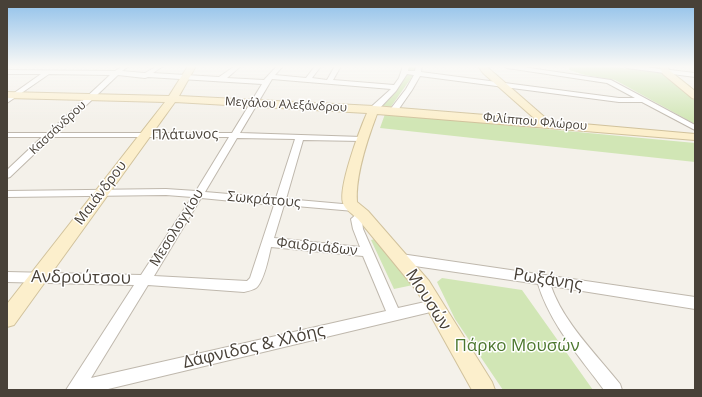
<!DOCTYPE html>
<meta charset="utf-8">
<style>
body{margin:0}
#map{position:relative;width:702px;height:397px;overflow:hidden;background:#f4f1ea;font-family:"Open Sans",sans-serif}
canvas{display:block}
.frame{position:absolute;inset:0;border:8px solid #484138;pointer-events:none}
</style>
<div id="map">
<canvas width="702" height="397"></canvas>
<div class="frame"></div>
</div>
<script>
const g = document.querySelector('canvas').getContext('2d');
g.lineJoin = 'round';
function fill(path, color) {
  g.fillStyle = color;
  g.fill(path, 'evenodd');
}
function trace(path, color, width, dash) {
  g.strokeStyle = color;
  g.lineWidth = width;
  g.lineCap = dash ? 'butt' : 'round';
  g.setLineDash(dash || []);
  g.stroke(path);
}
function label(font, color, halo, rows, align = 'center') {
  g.font = font + ' "Open Sans",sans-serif';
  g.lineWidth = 3;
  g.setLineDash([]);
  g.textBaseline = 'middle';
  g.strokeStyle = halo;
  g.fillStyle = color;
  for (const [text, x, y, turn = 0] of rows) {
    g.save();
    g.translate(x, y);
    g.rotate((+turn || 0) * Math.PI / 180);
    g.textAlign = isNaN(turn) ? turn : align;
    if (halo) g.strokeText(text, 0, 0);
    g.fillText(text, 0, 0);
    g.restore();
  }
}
fill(new Path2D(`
 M 408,66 L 416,66 L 414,74 L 390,108 L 381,107 L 407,73 Z
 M 569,66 L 605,66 L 662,73 L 695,101 L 695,124 L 615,80 L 585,75 L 569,70 Z
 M 385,114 L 695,143 L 695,162 L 380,128 Z
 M 375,239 L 413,285 L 394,289 L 371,240 Z
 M 442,278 L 522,290 L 593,390 L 503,390 L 455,319 L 437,282 Z`), '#d1e6b5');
const street = new Path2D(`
 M 123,66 L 129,66 L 122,71 L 145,73 L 157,66 L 163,66 L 153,73 L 219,77 L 235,66 L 241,66 L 227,78 L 264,80 L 277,66 L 283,66 L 275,75 L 306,78 L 315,66 L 321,66 L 312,78 L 327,80 L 335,66 L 341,66 L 333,80 L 394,85 L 399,78 L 403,66 L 409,66 L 408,71 L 415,71 L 416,66 L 422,66 L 421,72 L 619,98 L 635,98 L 607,83 L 507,68 L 504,66 L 516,66 L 611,80 L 695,125 L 695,130 L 642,102 L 619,102 L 420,76 L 412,90 L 396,113 L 393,113 L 389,111 L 406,89 L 414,75 L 407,74 L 396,91 L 377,111 L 371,111 L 371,107 L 391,89 L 272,79 L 240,133 L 362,137 L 366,139 L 362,141 L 303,140 L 286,199 L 354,205 L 359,208 L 354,211 L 284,205 L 274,238 L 360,247 L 353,229 L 351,219 L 359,212 L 367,212 L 368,215 L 362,221 L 363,229 L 398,308 L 434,300 L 439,302 L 441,306 L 439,310 L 104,390 L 66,390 L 134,285 L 7,282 L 7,272 L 141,275 L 192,197 L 166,195 L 7,197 L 7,191 L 166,189 L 196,191 L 229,137 L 52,137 L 10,177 L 7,178 L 7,170 L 42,137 L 7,137 L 7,133 L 48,133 L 110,75 L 49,74 L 7,103 L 7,98 L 41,74 L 7,74 L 7,70 L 115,71 ZM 118,75 L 145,78 L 148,77 L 262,84 L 232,133 L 57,133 ZM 237,138 L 295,139 L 276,198 L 205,192 ZM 201,198 L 274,205 L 250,278 L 247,281 L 154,276 ZM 271,247 L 363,256 L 386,311 L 91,378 L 148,285 L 244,292 C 248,291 253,290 256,288 C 264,282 269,256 271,247 Z
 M 624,66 L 637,66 L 695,73 L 695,77 L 627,68 Z
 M 401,254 L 695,297 L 695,309 L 551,286 C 563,322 597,355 620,384 L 622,390 L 604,390 C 580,357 550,324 538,284 L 401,264 L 397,262 L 395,259 L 397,256 Z`);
const secondary = new Path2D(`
 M 188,66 L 196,66 L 179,96 L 374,106 L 535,119 L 483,73 L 478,66 L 486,66 L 549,121 L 695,134 L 695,140 L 377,114 C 368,138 355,175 357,202 L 368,211 L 429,281 L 492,382 L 495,390 L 472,390 L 417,291 L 358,219 C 353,214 345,210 343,203 C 338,187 360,129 367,113 L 175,102 L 14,325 L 7,327 L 7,304 L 165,102 L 7,98 L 7,92 L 169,96 Z
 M 659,66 L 667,66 L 670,71 L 695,91 L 695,99 L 692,98 L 663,74 Z`);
trace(street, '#bfb8ad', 2);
trace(secondary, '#d1c29c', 2);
fill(street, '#fff');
fill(secondary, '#fcefcc');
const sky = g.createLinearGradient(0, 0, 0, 121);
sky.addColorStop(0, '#8fc0ea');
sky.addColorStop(0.55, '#faf9f6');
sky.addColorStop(1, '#faf9f600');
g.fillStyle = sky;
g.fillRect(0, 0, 702, 121);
label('12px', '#484138', '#fff', [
 ["Μεγάλου Αλεξάνδρου",286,105,3],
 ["Φιλίππου Φλώρου",535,122,5],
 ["Κασσάνδρου",58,128,-43]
]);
label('14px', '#484138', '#fff', [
 ["Πλάτωνος",185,135,-1],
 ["Μαιάνδρου",101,193,-53],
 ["Σωκράτους",264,200,5],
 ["Μεσολογγίου",177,228,-58],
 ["Φαιδριάδων",317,247,6]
]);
label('17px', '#484138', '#fff', [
 ["Ανδρούτσου",81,278,1],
 ["Ρωξάνης",548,280,9],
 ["Μουσών",428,300,57],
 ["Δάφνιδος & Χλόης",254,347,-13]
]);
label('17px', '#4c772e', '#fff', [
 ["Πάρκο Μουσών",517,346]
]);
</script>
